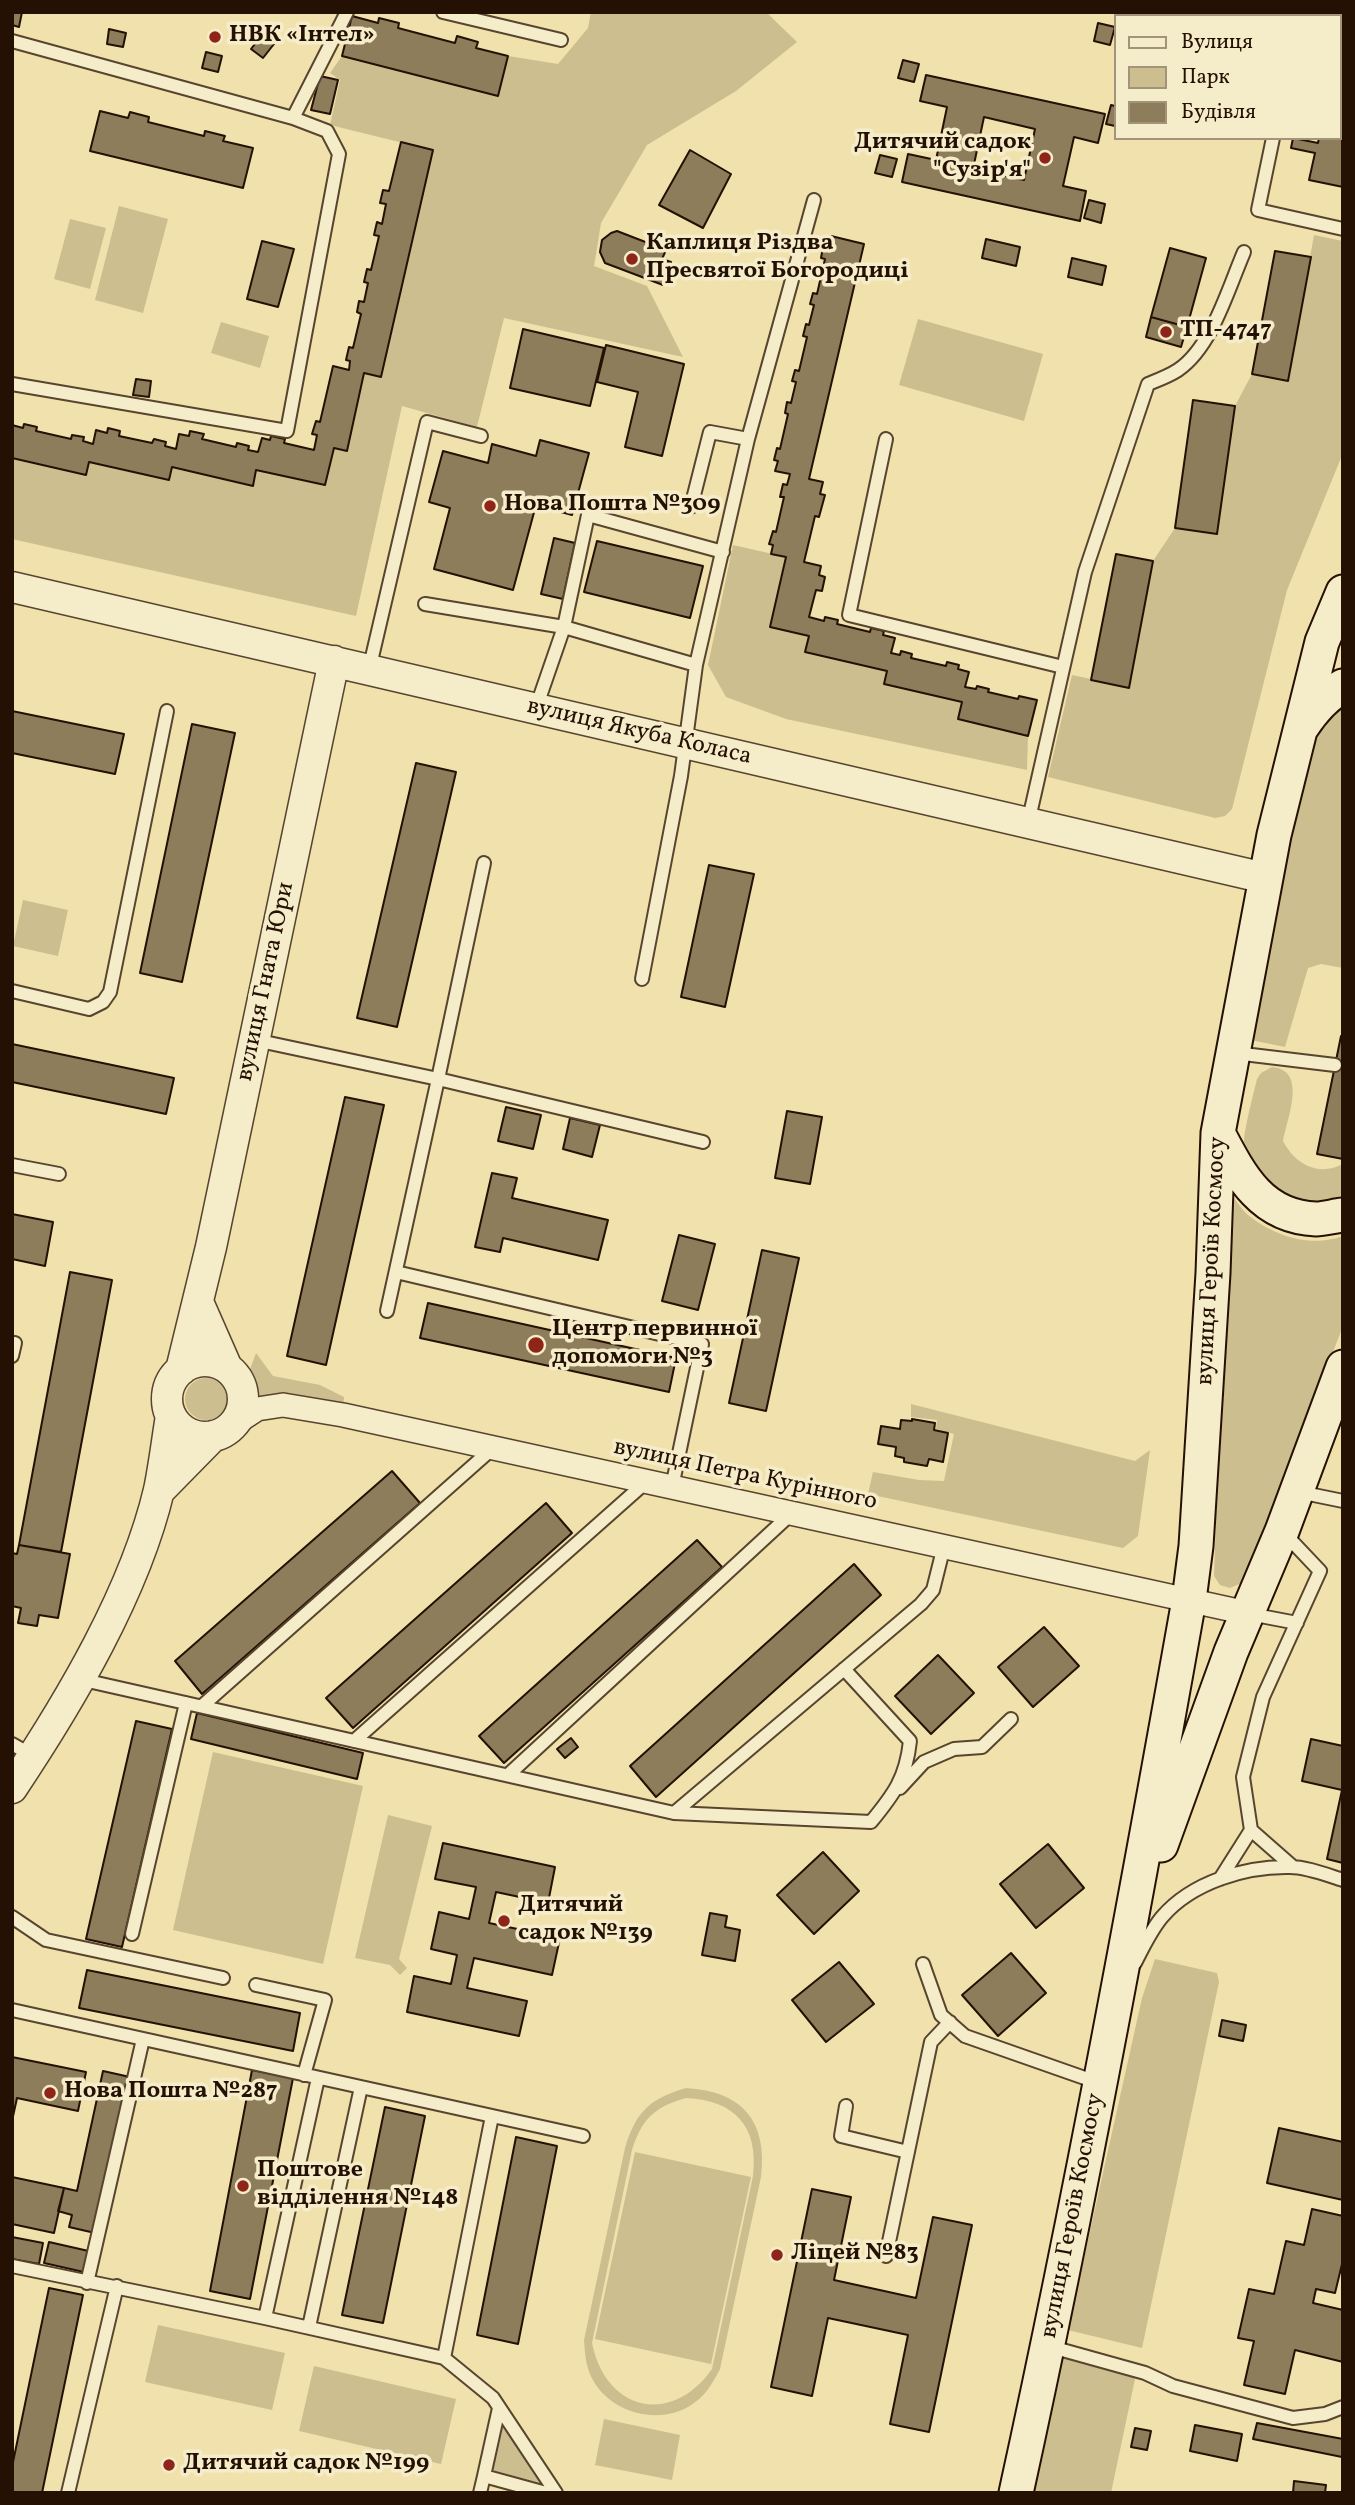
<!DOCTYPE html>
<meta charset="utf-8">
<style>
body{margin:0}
#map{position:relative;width:1355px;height:2505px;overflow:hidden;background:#f0e1ad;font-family:Vollkorn,serif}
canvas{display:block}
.frame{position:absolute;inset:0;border:14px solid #241103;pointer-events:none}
.legend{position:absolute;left:1114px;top:14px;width:228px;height:126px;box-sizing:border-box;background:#f5ecca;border:2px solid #a1947a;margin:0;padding:9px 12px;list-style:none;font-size:21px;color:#241103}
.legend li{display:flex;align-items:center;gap:14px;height:35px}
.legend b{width:35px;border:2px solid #a1947a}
</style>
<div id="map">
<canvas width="1355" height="2505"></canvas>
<div class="frame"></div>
<ul class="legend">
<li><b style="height:9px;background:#f5ecca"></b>Вулиця</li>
<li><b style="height:19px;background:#cdbe90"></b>Парк</li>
<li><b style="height:19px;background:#8e7d5b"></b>Будівля</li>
</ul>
</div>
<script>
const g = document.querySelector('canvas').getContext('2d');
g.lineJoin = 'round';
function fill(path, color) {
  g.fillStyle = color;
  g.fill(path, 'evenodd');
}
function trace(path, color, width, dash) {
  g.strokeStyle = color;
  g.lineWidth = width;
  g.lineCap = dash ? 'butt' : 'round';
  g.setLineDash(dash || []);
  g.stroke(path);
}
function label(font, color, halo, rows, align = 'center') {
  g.font = font + ' Vollkorn,serif';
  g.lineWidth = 7;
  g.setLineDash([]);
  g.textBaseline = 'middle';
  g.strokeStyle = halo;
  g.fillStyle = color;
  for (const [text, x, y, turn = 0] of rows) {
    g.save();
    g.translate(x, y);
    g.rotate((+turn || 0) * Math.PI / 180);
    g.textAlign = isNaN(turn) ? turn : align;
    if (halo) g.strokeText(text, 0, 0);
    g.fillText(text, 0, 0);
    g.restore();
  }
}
fill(new Path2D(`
 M 591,12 L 766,12 L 797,42 L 736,91 L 647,145 L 601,223 L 594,266 L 647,286 L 683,357 L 504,318 L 477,427 L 402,406 L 356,616 L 12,539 L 12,458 L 86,475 L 89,462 L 168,480 L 172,467 L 253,485 L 256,470 L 325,485 L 334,448 L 347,450 L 364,373 L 381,377 L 432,150 L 330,125 L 340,80 L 330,73 L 342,56 L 498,96 L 508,56 L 558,64 L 588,28 Z
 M 119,206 L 168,219 L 143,313 L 95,300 Z
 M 70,219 L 106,228 L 90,289 L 54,279 Z
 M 1314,235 L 1343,241 L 1343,453 L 1287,590 L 1232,809 L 1225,816 L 1215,818 L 1048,777 L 1072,675 L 1129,687 L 1153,561 L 1175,528 L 1217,534 L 1235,406 L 1252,374 L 1288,381 Z
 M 918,319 L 1043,354 L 1024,421 L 899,385 Z
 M 221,322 L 269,336 L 260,368 L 211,353 Z
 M 733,545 L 786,557 L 770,627 L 809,636 L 805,652 L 887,671 L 884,684 L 962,702 L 958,719 L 1028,736 L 1027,770 L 786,719 L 726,697 L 708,665 Z
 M 1343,698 L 1343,968 L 1321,964 L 1308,968 L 1285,1047 L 1246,1039 L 1307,732 Z
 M 23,900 L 68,910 L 58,956 L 13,946 Z
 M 1272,1067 C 1308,1070 1287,1119 1283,1141 C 1295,1164 1318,1177 1343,1164 L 1343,1195 L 1340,1196 C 1303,1208 1288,1205 1263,1177 C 1254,1168 1245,1156 1244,1144 C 1243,1133 1254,1092 1257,1079 L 1261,1073 Z
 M 1227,1188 C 1234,1197 1240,1208 1248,1215 C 1274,1236 1310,1248 1343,1236 L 1343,1326 L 1244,1582 L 1230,1588 L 1220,1585 L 1214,1576 Z
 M 256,1353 L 273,1376 L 320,1385 L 344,1397 L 343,1412 L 244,1412 L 244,1386 Z
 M185 1399a21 21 0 1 1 42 0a21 21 0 1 1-42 0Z
 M 911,1404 L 1135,1461 L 1150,1450 L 1138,1536 L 1123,1548 L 868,1494 L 873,1472 L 919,1480 L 944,1481 L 954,1434 L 936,1429 L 937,1420 L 911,1417 Z
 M 213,1752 L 363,1786 L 323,1964 L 173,1930 Z
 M 388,1815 L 432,1826 L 399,1959 L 407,1968 L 400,1975 L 390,1965 L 355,1958 Z
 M 1155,1959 L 1217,1973 L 1219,1982 L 1142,2348 L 1068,2330 L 1142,1998 Z
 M 686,2088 C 742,2091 768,2121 761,2177 L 720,2369 C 713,2382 707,2394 694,2403 C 663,2426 614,2415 594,2382 C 586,2369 585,2355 584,2340 L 625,2148 C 636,2112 649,2099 686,2088 ZM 686,2098 C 735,2100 759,2127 753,2176 L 712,2369 C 672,2426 606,2412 592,2343 L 632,2150 C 642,2119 654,2107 686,2098 Z
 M 635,2152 L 751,2177 L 711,2364 L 595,2339 Z
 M 158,2325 L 285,2353 L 272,2410 L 145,2382 Z
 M 1063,2350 L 1133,2369 L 1135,2379 L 1111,2493 L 1034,2493 Z
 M 314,2366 L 456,2399 L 441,2464 L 299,2431 Z
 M 604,2419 L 680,2435 L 672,2480 L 595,2465 Z
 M 500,2420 L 543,2485 L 490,2469 Z`), '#cdbe90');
const building = new Path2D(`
 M 12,12 L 22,12 L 19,27 L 12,25 Z
 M 1201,12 L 1261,12 L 1260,16 L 1216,16 Z
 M 1265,12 L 1337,12 L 1336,16 L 1280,16 Z
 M 352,16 L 378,23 L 379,18 L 399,23 L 398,28 L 455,43 L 457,36 L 478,42 L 476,48 L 508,56 L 498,96 L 342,56 Z
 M 1098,23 L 1115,27 L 1110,45 L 1094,41 Z
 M 109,29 L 126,33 L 123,47 L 107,44 Z
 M 262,35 L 274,44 L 263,58 L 251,49 Z
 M 206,52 L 222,56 L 218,72 L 202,68 Z
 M 903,60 L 919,64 L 914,82 L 898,78 Z
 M 926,75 L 1105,114 L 1098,143 L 1074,137 L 1063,186 L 1086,191 L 1080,221 L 902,182 L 908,154 L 936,160 L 947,107 L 920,101 ZM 984,117 L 1035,129 L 1024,180 L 973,169 Z
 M 320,76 L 338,80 L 330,114 L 311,110 Z
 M 1339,90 L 1343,90 L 1343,187 L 1309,180 L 1315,153 L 1291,148 L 1293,138 L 1318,143 L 1319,138 L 1339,138 Z
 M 1111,105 L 1115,106 L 1115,126 L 1106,124 Z
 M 100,111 L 128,118 L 130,112 L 149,117 L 148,122 L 204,136 L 205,131 L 225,136 L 223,141 L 253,148 L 243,188 L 90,151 Z
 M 401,142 L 433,150 L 381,377 L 364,373 L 347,451 L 334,448 L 325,485 L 256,470 L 253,486 L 172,467 L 169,480 L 89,462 L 86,475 L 12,458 L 12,425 L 23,428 L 24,424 L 37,427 L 36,431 L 71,439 L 72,435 L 84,437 L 83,441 L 93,444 L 96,430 L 107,433 L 108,428 L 120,431 L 119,436 L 152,443 L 154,439 L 166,442 L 165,446 L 176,449 L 179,434 L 189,436 L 190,431 L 204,434 L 202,439 L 236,447 L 237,443 L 249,446 L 248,450 L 258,452 L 262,438 L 270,440 L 271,436 L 285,439 L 284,443 L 314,450 L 317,435 L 312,434 L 316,421 L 320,422 L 333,366 L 349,370 L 350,361 L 346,360 L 349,347 L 353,348 L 361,314 L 357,312 L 359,301 L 364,302 L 368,283 L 364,282 L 367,269 L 371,270 L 379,236 L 374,235 L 377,222 L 382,224 L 386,204 L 380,203 L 383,190 L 389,191 Z
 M 690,150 L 731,174 L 703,228 L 659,205 Z
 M 880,155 L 897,159 L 892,177 L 875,173 Z
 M 1089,200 L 1105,204 L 1101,223 L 1084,218 Z
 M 617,231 L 666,250 L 662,259 L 671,262 L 663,285 L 605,263 L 600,252 L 602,240 L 611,233 Z
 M 831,236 L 864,244 L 809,479 L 823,482 L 820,494 L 825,495 L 819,517 L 815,516 L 804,562 L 821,566 L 819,575 L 825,577 L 822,591 L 816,590 L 809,617 L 824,621 L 825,617 L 838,620 L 837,624 L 870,632 L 871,628 L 884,631 L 883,635 L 895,638 L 891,653 L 900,655 L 901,651 L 912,654 L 911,658 L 946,666 L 947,662 L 959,665 L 958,669 L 969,672 L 965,687 L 976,689 L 977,686 L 989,689 L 988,692 L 1018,699 L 1019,696 L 1037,700 L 1028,736 L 958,719 L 962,702 L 884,684 L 887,671 L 805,652 L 809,636 L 770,627 L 786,557 L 771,554 L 773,545 L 769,544 L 773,531 L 776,532 L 784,497 L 780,497 L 783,484 L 787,485 L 790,474 L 775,471 L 778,461 L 774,460 L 777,448 L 780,449 L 788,414 L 785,413 L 787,402 L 791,403 L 796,382 L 792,381 L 795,370 L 799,371 L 807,337 L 803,336 L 806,324 L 809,325 L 814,305 L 810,304 L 813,293 L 817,294 L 825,259 L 821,258 L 823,247 L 828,249 Z
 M 986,239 L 1020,247 L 1016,266 L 982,258 Z
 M 262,241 L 294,249 L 278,307 L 247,299 Z
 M 1170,248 L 1206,258 L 1187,327 L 1151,317 Z
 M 1275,251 L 1311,257 L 1288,381 L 1252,374 Z
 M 1072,258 L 1106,266 L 1102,285 L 1068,277 Z
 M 1151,317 L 1187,327 L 1181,347 L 1146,337 Z
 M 523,329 L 604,348 L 590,406 L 510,388 Z
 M 606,345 L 684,364 L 662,456 L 625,447 L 638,392 L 597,382 Z
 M 136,379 L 151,381 L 149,397 L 133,395 Z
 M 1193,400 L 1235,406 L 1217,534 L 1175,528 Z
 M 540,440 L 589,453 L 572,515 L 536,505 L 513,590 L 434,569 L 450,508 L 429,502 L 443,451 L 488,463 L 492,444 L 536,456 Z
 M 554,538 L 575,543 L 563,599 L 541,594 Z
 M 597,541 L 703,566 L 690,618 L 584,592 Z
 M 1116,554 L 1153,561 L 1129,688 L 1091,680 Z
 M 12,711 L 124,734 L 115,774 L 12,753 Z
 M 192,724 L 235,733 L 182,982 L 140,973 Z
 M 416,763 L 456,772 L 397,1027 L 357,1018 Z
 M 709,865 L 754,874 L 725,1007 L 681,997 Z
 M 1341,1036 L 1343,1036 L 1343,1159 L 1317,1154 Z
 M 12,1044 L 174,1078 L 166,1114 L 12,1082 Z
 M 345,1097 L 384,1105 L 326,1365 L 287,1356 Z
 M 506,1107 L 541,1115 L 533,1149 L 498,1141 Z
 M 787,1111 L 822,1117 L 810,1184 L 775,1178 Z
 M 570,1118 L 600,1125 L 592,1157 L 563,1149 Z
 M 492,1173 L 517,1178 L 512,1198 L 608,1220 L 598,1260 L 503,1238 L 500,1252 L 475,1247 Z
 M 12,1214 L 53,1222 L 45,1266 L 12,1259 Z
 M 679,1235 L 715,1244 L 698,1310 L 662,1301 Z
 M 762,1250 L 799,1258 L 766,1411 L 729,1403 Z
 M 70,1272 L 112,1280 L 61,1552 L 19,1545 Z
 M 428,1303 L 676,1358 L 669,1392 L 420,1338 Z
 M 912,1419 L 935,1423 L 934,1430 L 948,1433 L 943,1462 L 929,1459 L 927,1466 L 904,1462 L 904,1458 L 895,1456 L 896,1447 L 878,1444 L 881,1426 L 900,1429 L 901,1420 L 912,1421 Z
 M 392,1471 L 420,1503 L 202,1694 L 175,1661 Z
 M 546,1503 L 572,1533 L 353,1728 L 326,1698 Z
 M 697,1540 L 722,1567 L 504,1763 L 479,1736 Z
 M 19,1545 L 70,1554 L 58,1618 L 39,1615 L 37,1626 L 18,1623 L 21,1608 L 12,1606 L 12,1553 L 17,1554 Z
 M 854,1564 L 881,1595 L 656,1797 L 630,1766 Z
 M 1044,1627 L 1079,1666 L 1033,1707 L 998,1667 Z
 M 938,1655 L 974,1693 L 931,1734 L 895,1696 Z
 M 197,1713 L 363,1753 L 357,1779 L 191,1739 Z
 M 136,1721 L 172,1729 L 122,1947 L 86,1939 Z
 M 571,1738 L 578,1747 L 565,1758 L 557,1749 Z
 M 1311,1739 L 1343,1746 L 1343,1863 L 1327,1859 L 1342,1790 L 1302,1781 Z
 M 443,1843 L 555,1867 L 548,1903 L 496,1892 L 489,1923 L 560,1938 L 552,1975 L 474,1958 L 467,1988 L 527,2001 L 519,2036 L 407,2012 L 414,1976 L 451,1984 L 457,1955 L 431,1949 L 439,1912 L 469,1919 L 476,1887 L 435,1879 Z
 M 1048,1844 L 1084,1888 L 1036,1928 L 1000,1884 Z
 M 823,1852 L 859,1891 L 814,1934 L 777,1895 Z
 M 710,1913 L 727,1916 L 725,1927 L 740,1930 L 735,1961 L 702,1955 Z
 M 1011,1953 L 1046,1993 L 998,2036 L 962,1995 Z
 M 839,1962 L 874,2004 L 826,2042 L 792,2000 Z
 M 87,1970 L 300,2013 L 293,2051 L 79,2008 Z
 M 1222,2020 L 1246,2025 L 1243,2041 L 1219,2036 Z
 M 12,2057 L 86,2072 L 78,2111 L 17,2098 L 12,2121 Z
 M 252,2070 L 293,2078 L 250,2299 L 210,2291 Z
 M 103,2071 L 130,2077 L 95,2233 L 69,2227 L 72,2215 L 58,2211 L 64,2188 L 77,2191 Z
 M 385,2107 L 425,2116 L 383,2323 L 342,2315 Z
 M 1279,2128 L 1343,2142 L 1343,2200 L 1267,2183 Z
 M 516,2137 L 557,2146 L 518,2344 L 477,2335 Z
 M 12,2177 L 64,2188 L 54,2233 L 12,2224 Z
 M 812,2189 L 851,2197 L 834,2280 L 916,2298 L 933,2217 L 972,2225 L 929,2432 L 890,2424 L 908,2335 L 828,2318 L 812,2396 L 771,2387 Z
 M 1312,2209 L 1343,2216 L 1343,2260 L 1335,2293 L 1316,2289 L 1313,2303 L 1343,2310 L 1343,2362 L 1295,2350 L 1285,2394 L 1244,2385 L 1254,2341 L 1238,2338 L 1249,2289 L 1274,2294 L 1286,2241 L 1304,2245 Z
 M 12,2237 L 43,2243 L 39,2264 L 12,2259 Z
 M 49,2242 L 93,2252 L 88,2273 L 44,2263 Z
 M 49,2288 L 83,2295 L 42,2493 L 12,2493 L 12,2467 Z
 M 1257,2423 L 1343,2439 L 1342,2457 L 1253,2439 Z
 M 1195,2425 L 1242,2434 L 1237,2461 L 1190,2451 Z
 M 1135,2428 L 1151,2431 L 1147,2450 L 1131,2447 Z
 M 1294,2481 L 1326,2485 L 1325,2493 L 1293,2493 Z`);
fill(building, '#8e7d5b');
trace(building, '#241103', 2);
const service = new Path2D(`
 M 443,12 L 561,40
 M 12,41 L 293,118 L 327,131 L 339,154 L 287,431 L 12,384
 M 293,118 L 347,12
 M 1273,138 L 1258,210 L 1343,229
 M 886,439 L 849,615 L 1063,667
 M 691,507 L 710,432 L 748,439
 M 425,604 L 564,627 L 696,665
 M 369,670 L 427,422 L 481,436
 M 536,708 L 564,627 L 588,515 L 723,552
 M 1028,823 L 1085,572 L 1148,384 C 1158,380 1169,376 1178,370 C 1212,347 1228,289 1244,252
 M 642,979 L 681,776 L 696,665 L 748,439 L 814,200
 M 12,991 L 89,1009 L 103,1002 L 110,992 L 167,711
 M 255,1040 L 438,1079 L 484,863
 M 1235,1053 L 1335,1065
 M 12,1165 L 59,1174
 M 396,1272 L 702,1344 L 672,1487
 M 387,1311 L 438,1079 L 703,1142
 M 12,1356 L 15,1343
 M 1299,1492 L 1343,1501
 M 1284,1533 L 1320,1571 L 1263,1697 L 1243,1777 L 1251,1830 L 1292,1866
 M 1250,1614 L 1297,1623
 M 79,1679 L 674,1813 L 871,1822 C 894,1794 906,1778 910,1741 L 844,1669
 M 202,1706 L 493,1448
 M 354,1741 L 646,1482
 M 12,1744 L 33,1756
 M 508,1775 L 792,1513
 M 900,1788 L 924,1762 L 954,1749 L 982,1747 L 1011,1719
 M 674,1813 L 921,1604 L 933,1590 L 944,1546
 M 1220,1879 L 1251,1830
 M 12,1917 L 46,1940 L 223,1978
 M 132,1934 L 186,1703
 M 1135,1963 C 1143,1947 1151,1930 1162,1917 C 1192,1882 1246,1866 1290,1867 C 1307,1867 1327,1875 1343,1880
 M 923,1964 L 941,2015 L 965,2036 L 1099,2083
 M 256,1985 L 325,2000 L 304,2075
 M 12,2010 L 583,2136
 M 846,2106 L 841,2136 L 908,2152
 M 886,2256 L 931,2042 L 950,2022
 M 12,2266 L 265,2318 L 444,2358 L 493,2398 L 556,2493
 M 87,2283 L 143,2039
 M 265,2318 L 318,2078
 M 309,2327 L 361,2087
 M 1048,2346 L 1145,2373 L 1173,2386 L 1293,2418 L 1325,2414 L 1343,2407
 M 444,2358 L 492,2116
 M 484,2476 L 499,2408
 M 68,2493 L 117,2286
 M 480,2493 L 484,2476 L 546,2493`);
const minor = new Path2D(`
 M 234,1424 L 257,1409 L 283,1405 L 343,1415 L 1247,1613`);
const tertiary = new Path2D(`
 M 12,587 L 1265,878
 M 198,1302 L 227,1368
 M167 1399a38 38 0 1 1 76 0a38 38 0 1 1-76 0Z
 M 181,1370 L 211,1247 L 334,661
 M 159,1491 L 213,1436
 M 12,1788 C 70,1701 135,1592 159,1490 C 164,1466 167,1440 171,1416`);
const secondary = new Path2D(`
 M 1302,727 C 1313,710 1325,696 1343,686
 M 1219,1135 C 1241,1177 1262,1217 1316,1219 C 1324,1219 1334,1216 1343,1215
 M 1161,1845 L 1231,1652 L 1282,1531 L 1343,1367
 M 1016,2493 C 1081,2196 1136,1898 1189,1600 L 1196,1546 L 1213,1273 L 1218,1133 L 1274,835 L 1322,642 L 1343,592`);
trace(service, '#57452e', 16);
trace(minor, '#57452e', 26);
trace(tertiary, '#57452e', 33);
trace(secondary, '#241103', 37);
trace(service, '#f5ecca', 12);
trace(minor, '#f5ecca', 23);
trace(tertiary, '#f5ecca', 30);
trace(secondary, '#f5ecca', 33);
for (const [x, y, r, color] of [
 [215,37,7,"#8f2418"],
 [1045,158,7,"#8f2418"],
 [632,259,7,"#8f2418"],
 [1166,332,7,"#8f2418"],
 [490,506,7,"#8f2418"],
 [536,1345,9,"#8f2418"],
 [504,1921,7,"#8f2418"],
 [50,2093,7,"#8f2418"],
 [243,2186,7,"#8f2418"],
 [777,2255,7,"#8f2418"],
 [169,2465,7,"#8f2418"]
]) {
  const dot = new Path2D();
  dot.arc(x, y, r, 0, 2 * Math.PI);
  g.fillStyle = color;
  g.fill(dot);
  trace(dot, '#f5ecca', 2.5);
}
label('bold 24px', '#241103', '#f5ecca', [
 ["НВК «Інтел»",229,37],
 ["Дитячий садок",1031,144,"right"],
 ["\"Сузір'я\"",1031,172,"right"],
 ["Каплиця Різдва",646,245],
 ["Пресвятої Богородиці",646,273],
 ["ТП-4747",1180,332],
 ["Нова Пошта №309",504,506],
 ["Центр первинної",552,1331],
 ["допомоги №3",552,1359],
 ["Дитячий",518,1907],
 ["садок №139",518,1935],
 ["Нова Пошта №287",64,2093],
 ["Поштове",257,2172],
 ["відділення №148",257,2200],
 ["Ліцей №83",791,2255],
 ["Дитячий садок №199",183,2465]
], 'left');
label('24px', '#241103', '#f5ecca', [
 ["вулиця Якуба Коласа",639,733,13],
 ["вулиця Гната Юри",267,982,-78],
 ["вулиця Героїв Космосу",1213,1261,-87],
 ["вулиця Петра Курінного",745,1476,12],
 ["вулиця Героїв Космосу",1074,2216,-79]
]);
</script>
